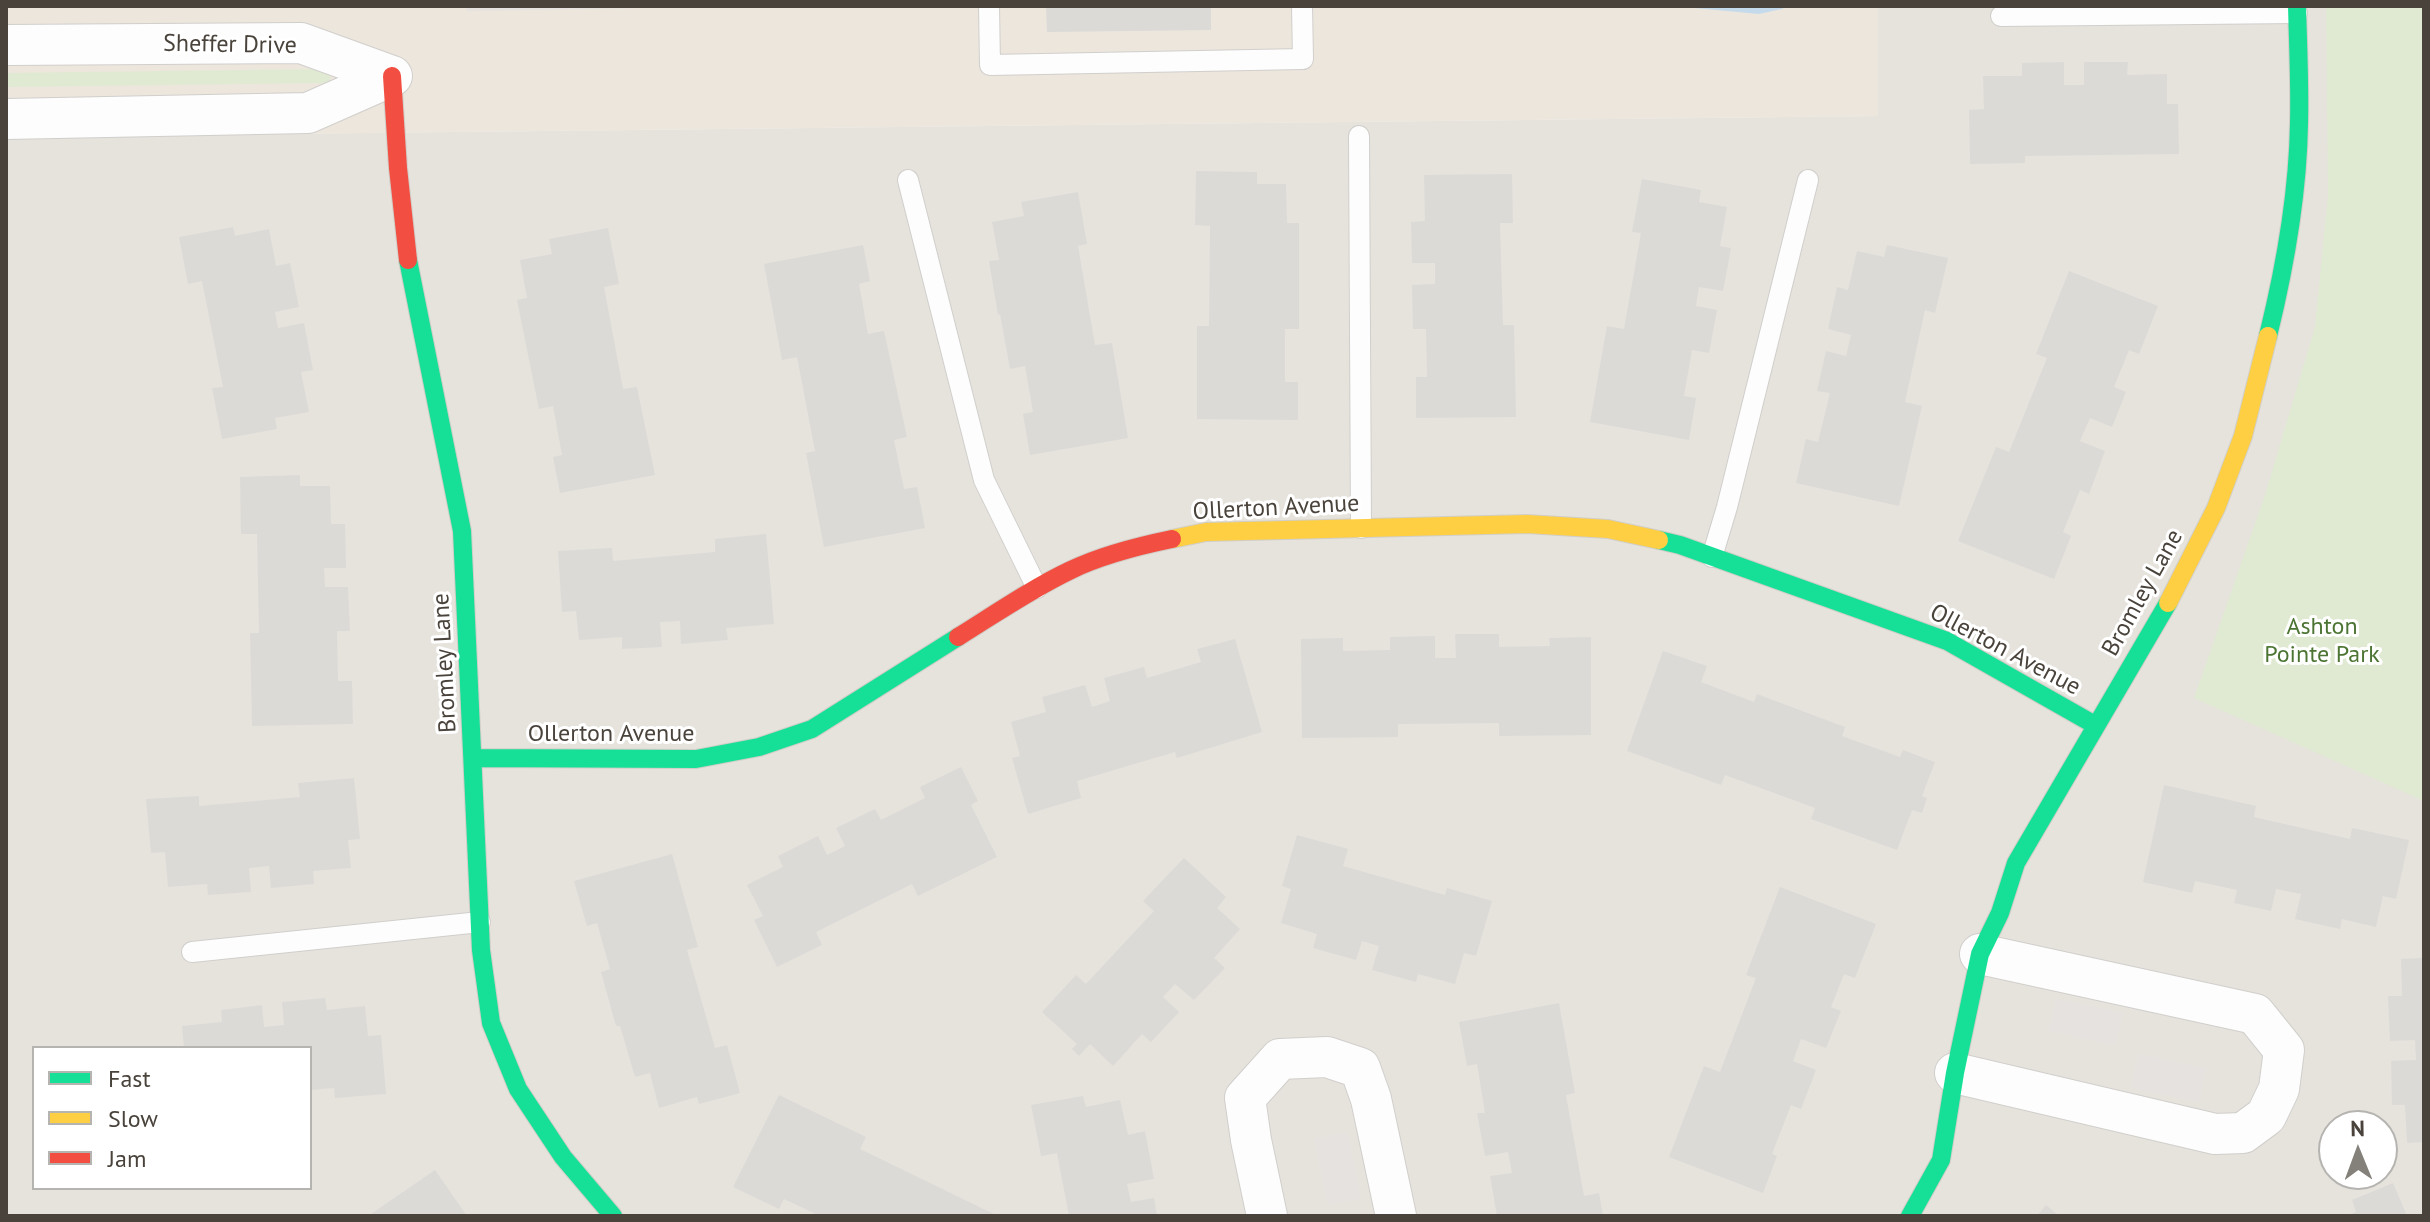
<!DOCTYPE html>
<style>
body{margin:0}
#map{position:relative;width:2430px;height:1222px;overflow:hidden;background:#f3f1ef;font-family:"PT Sans",sans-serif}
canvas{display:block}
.frame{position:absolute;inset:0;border:8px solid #49433b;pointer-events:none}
.legend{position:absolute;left:32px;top:1046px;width:280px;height:144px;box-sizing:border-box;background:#fff;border:2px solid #b6b4b1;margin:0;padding:10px 14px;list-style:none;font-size:24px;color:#49433b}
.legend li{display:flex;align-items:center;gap:16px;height:40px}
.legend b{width:40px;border:2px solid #b6b4b1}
.north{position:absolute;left:2318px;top:1110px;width:80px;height:80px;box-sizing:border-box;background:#fff;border:2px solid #b6b4b1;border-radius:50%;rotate:359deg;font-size:22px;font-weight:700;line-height:32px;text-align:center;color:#49433b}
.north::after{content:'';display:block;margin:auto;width:28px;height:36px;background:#84807a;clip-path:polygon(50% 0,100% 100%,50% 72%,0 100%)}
</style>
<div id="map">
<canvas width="2430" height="1222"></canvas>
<div class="frame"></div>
<ul class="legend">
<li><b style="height:10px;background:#16e098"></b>Fast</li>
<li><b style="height:10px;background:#ffcf43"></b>Slow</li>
<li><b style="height:10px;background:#f24e42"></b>Jam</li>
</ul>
<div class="north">N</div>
</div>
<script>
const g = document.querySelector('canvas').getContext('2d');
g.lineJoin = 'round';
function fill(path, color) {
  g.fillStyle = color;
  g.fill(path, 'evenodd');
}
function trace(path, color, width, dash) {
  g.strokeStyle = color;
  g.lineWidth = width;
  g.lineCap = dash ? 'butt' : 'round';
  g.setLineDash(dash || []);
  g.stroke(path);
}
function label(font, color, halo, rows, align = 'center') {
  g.font = font + ' "PT Sans",sans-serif';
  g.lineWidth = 6;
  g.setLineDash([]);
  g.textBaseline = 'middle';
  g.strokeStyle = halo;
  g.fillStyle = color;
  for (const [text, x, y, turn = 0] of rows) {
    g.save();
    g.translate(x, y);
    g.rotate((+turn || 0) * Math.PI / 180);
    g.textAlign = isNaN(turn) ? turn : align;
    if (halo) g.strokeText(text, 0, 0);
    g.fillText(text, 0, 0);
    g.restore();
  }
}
fill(new Path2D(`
 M 1878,6 L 2424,6 L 2424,1216 L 6,1216 L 6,137 L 1878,116 ZM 34,1048 L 310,1048 L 310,1188 L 34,1188 ZM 2334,1126 L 2382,1126 L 2382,1174 L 2334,1174 Z`), '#e6e3dd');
fill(new Path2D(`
 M 6,6 L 1878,6 L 1878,116 L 6,137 Z`), '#ece6dd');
fill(new Path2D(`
 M 2326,6 L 2424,6 L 2424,801 L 2194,698 L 2265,495 L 2315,327 L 2328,195 Z
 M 319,69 L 330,72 L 330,79 L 327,83 L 6,87 L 6,73 Z`), '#e0ead2');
fill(new Path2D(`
 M 466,6 L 765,6 L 467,11 Z
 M 2056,999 L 2123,1013 L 2116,1045 L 2049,1031 Z
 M 2138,1054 L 2206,1068 L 2199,1102 L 2131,1088 Z
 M 1347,1132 L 1361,1199 L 1328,1205 L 1314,1139 Z`), '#e5e2e0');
fill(new Path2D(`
 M 1470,6 L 1786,6 L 1782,9 L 1759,14 L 1673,6 Z`), '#c5dbec');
fill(new Path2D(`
 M 1046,6 L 1211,6 L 1211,30 L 1047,32 Z
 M 2064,62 L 2064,85 L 2084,85 L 2084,62 L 2128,62 L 2127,75 L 2167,74 L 2167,104 L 2178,104 L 2179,154 L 2025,156 L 2025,163 L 1970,164 L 1969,110 L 1984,109 L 1983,76 L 2022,76 L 2022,63 Z
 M 1196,171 L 1257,172 L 1257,184 L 1286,184 L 1287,223 L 1299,223 L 1299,329 L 1285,329 L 1285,382 L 1298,382 L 1298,420 L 1197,419 L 1197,326 L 1209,326 L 1210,226 L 1195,225 Z
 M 1512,174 L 1513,223 L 1500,223 L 1503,325 L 1514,325 L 1516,417 L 1416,418 L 1416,377 L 1427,377 L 1426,329 L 1413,329 L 1412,285 L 1435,284 L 1435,263 L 1412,263 L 1411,222 L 1425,221 L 1424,175 Z
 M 1642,179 L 1701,190 L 1699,202 L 1727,207 L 1720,246 L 1731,248 L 1723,291 L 1699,287 L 1696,306 L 1717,310 L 1709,353 L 1692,350 L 1684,396 L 1696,398 L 1689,440 L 1590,422 L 1607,326 L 1624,329 L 1641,233 L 1632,232 Z
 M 1078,192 L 1087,244 L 1078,246 L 1095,345 L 1112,343 L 1128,438 L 1030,455 L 1023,414 L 1033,412 L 1025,366 L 1010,369 L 1000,314 L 998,315 L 989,261 L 999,260 L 992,222 L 1024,216 L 1021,202 Z
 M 233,227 L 235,236 L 269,229 L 276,266 L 290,263 L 299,307 L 275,312 L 278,328 L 304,323 L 313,370 L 301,372 L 309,412 L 275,418 L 277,429 L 222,439 L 212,388 L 223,387 L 202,281 L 188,284 L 179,237 Z
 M 608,228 L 619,284 L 604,287 L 623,389 L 637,387 L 655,475 L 560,493 L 553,457 L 562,455 L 553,406 L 539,409 L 517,300 L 527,298 L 520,260 L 552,254 L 549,239 Z
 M 863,245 L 870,281 L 859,284 L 868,334 L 884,331 L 907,437 L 894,440 L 904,489 L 917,487 L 925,528 L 824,547 L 806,453 L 815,451 L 797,357 L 782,360 L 764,264 Z
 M 1887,245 L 1948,258 L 1935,313 L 1925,310 L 1905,402 L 1922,406 L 1899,506 L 1796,483 L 1806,439 L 1818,442 L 1830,393 L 1817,391 L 1826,351 L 1846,356 L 1851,335 L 1828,329 L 1837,287 L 1848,290 L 1857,251 L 1884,257 Z
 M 2069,271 L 2158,306 L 2139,354 L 2129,350 L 2114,387 L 2126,392 L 2112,427 L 2090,418 L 2080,441 L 2105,451 L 2089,494 L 2080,490 L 2063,532 L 2071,536 L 2054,579 L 1958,541 L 1996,447 L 2009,452 L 2047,358 L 2036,354 Z
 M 300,475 L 300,486 L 330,486 L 331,524 L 345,524 L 346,568 L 324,568 L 325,587 L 348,587 L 350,631 L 337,631 L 338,681 L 352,681 L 353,724 L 252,726 L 250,633 L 259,633 L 257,534 L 241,534 L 240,477 Z
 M 766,534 L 774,624 L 726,628 L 728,640 L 681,644 L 680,621 L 660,622 L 662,647 L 622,649 L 622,637 L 579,640 L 576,611 L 562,612 L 558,551 L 612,548 L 613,561 L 715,552 L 715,539 Z
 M 1455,634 L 1499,634 L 1499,647 L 1550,646 L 1549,638 L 1591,637 L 1591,735 L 1499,736 L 1499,723 L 1398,724 L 1398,737 L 1302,738 L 1301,639 L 1343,638 L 1343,651 L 1390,650 L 1390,637 L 1435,636 L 1435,658 L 1456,658 Z
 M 1235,639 L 1262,732 L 1177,758 L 1175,752 L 1077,781 L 1081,798 L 1028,814 L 1012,758 L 1020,756 L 1011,722 L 1046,712 L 1042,697 L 1085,685 L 1092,707 L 1110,701 L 1104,678 L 1144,667 L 1147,678 L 1201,662 L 1197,649 Z
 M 1663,651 L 1707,666 L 1701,682 L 1754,702 L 1757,694 L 1845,727 L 1842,736 L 1900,757 L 1903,750 L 1935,762 L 1922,796 L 1927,798 L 1922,813 L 1912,810 L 1897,850 L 1811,819 L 1815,808 L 1725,775 L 1721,785 L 1627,751 Z
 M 961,767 L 978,801 L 971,805 L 997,857 L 918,896 L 912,884 L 816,932 L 822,945 L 777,967 L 754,920 L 763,916 L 747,885 L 783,867 L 778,856 L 818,836 L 827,855 L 845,846 L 836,828 L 875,809 L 881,820 L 925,798 L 920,787 Z
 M 354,778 L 360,839 L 348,840 L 351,868 L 313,871 L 314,884 L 271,888 L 269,866 L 249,868 L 251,892 L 208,895 L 207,884 L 168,887 L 165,852 L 151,853 L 146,799 L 199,796 L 199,806 L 300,797 L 298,783 Z
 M 2164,785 L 2256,806 L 2254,817 L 2350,839 L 2352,828 L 2409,840 L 2396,899 L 2383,896 L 2376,927 L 2342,919 L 2340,929 L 2295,919 L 2301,894 L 2276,889 L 2271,911 L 2234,903 L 2237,890 L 2195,881 L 2192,893 L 2143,882 Z
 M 1297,835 L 1348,849 L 1343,866 L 1445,895 L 1447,888 L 1492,901 L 1476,956 L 1464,953 L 1455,984 L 1418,974 L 1416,982 L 1372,970 L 1379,946 L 1362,941 L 1356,960 L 1313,948 L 1317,934 L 1281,923 L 1291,889 L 1282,886 Z
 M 672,854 L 698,947 L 687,950 L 715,1048 L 727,1045 L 740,1093 L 699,1104 L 697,1097 L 659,1108 L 650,1073 L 635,1077 L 620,1026 L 616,1026 L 601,972 L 610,969 L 597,923 L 587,926 L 574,881 Z
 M 1184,858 L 1226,897 L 1217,908 L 1240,929 L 1214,958 L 1225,968 L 1194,1000 L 1175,984 L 1163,997 L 1179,1012 L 1151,1042 L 1142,1034 L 1113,1066 L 1090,1044 L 1079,1056 L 1072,1049 L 1077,1044 L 1042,1012 L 1076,975 L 1086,984 L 1154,911 L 1143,901 Z
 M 1780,887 L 1876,924 L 1855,978 L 1844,974 L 1831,1007 L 1841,1011 L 1826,1048 L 1801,1039 L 1793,1061 L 1816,1070 L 1801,1109 L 1791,1105 L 1772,1154 L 1777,1156 L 1763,1193 L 1669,1157 L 1704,1066 L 1720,1072 L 1756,978 L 1746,975 Z
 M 2424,958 L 2424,1142 L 2407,1143 L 2405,1105 L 2392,1105 L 2391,1061 L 2416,1060 L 2415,1040 L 2390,1041 L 2388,996 L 2402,996 L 2401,959 Z
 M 325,998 L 327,1010 L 365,1006 L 368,1036 L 381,1035 L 386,1094 L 335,1098 L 334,1088 L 310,1090 L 310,1048 L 184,1048 L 182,1026 L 222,1022 L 221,1010 L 262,1005 L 264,1027 L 284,1025 L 282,1002 Z
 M 1559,1003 L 1575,1093 L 1566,1095 L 1584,1196 L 1599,1193 L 1603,1216 L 1497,1216 L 1490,1176 L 1512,1173 L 1508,1152 L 1485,1156 L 1477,1113 L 1485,1113 L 1477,1064 L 1467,1066 L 1459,1022 Z
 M 779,1095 L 866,1137 L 860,1149 L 998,1216 L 820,1216 L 784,1199 L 779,1209 L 733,1187 Z
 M 1083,1096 L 1086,1107 L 1120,1100 L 1128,1135 L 1145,1131 L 1154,1179 L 1127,1184 L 1131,1202 L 1154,1198 L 1157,1216 L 1069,1216 L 1057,1153 L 1041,1156 L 1031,1105 Z
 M 435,1170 L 467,1216 L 368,1216 Z
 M 2393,1183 L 2407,1216 L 2346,1216 L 2356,1212 L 2352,1200 Z
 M 2046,1205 L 2059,1216 L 2037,1216 Z`), '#dcdad7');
const lane = new Path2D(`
 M 989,6 L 990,65 L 1303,59 L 1302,6
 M 2001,16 L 2297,13
 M 1359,136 L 1361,528
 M 908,180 L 984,480 L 1037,588
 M 1712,557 L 1727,507 L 1808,180
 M 192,952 L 480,922`);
const street = new Path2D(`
 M 6,45 L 301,43 L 392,76
 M 6,119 L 308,113 L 392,76
 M 1955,1073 L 2215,1134 L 2243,1133 L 2266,1116 L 2279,1089 L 2284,1050 L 2255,1014 L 1980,954
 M 1267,1216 L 1251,1140 L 1245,1098 L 1280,1059 L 1327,1057 L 1360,1068 L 1371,1099 L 1396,1216`);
const fast = new Path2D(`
 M 408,260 L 462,531 L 481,950 L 491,1023 L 518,1089 L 563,1157 L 613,1216
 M 2268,336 C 2285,267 2298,194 2299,123 C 2300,84 2298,45 2297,6
 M 1659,540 L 1680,545 L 1947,641 L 2095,725
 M 473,758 L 696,759 L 759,747 L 812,729 L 958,637
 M 1910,1216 L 1941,1160 L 1955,1073 L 1980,954 L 2000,913 L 2016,863 L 2168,603`);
const slow = new Path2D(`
 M 1172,539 L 1206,532 L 1527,524 L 1608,529 L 1659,540
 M 2168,603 L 2216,508 L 2243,436 L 2268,336`);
const jam = new Path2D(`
 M 392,76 L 398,168 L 408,260
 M 958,637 C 995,614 1031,589 1071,570 C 1102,555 1138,546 1172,539`);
trace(lane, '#d1cfcc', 22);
trace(street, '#d1cfcc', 42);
trace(fast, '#d1cec7', 20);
trace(slow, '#d1cec7', 20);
trace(jam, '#d1cec7', 20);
trace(lane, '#fdfdfd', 20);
trace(street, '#fdfdfd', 40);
trace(fast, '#16e098', 18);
trace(slow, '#ffcf43', 18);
trace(jam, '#f24e42', 18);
label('24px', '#49433b', '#fff', [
 ["Sheffer Drive",230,45,1],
 ["Ollerton Avenue",1276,508,-3],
 ["Bromley Lane",2143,593,-61],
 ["Ollerton Avenue",2005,650,28],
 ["Bromley Lane",445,663,-93],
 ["Ollerton Avenue",611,734]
]);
label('24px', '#4c7533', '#fff', [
 ["Ashton",2322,627],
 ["Pointe Park",2322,655]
]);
</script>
